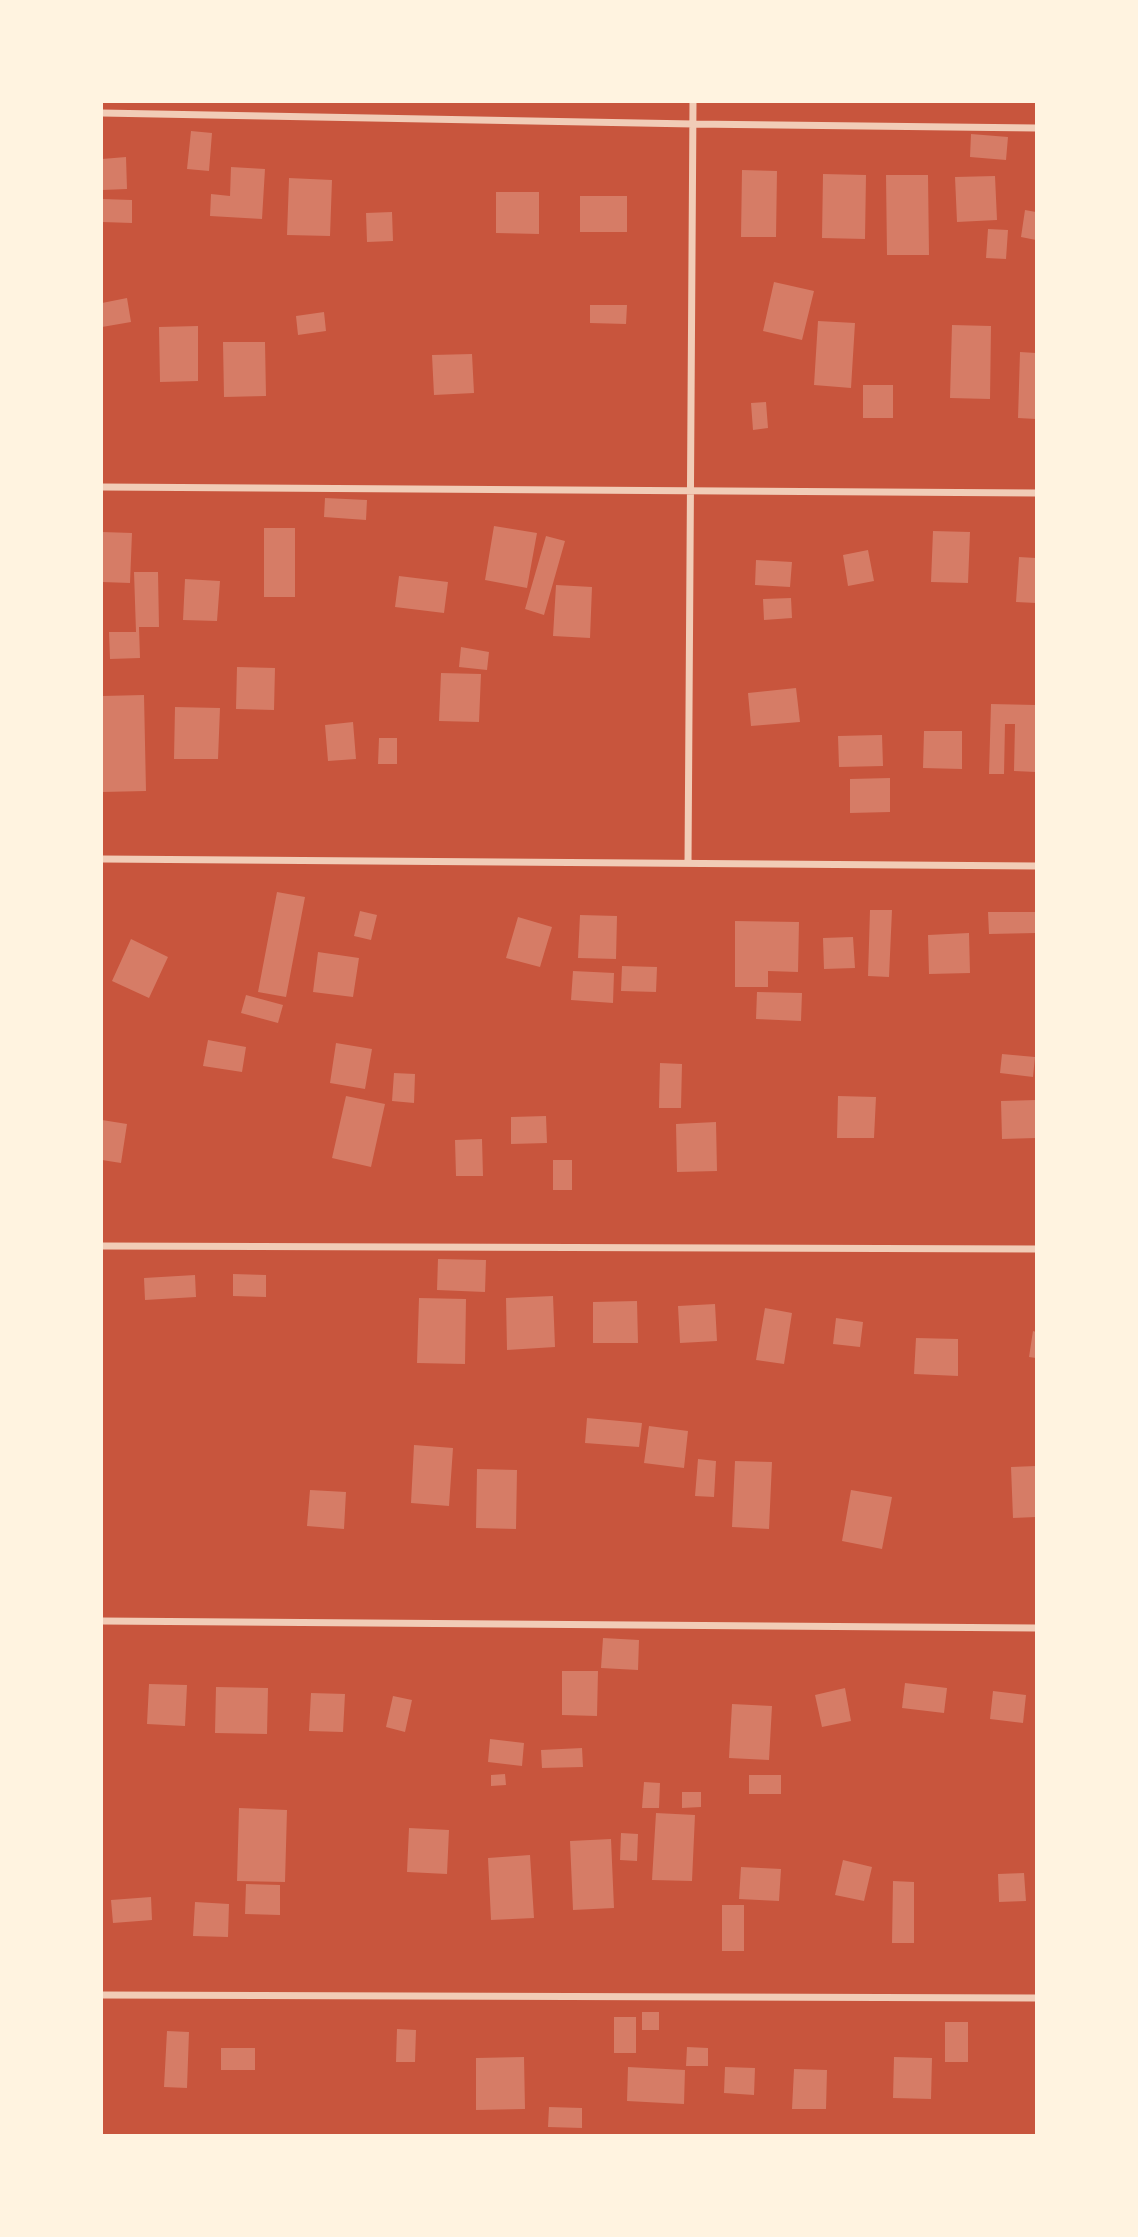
<!DOCTYPE html>
<style>
body{margin:0}
#map{position:relative;width:1138px;height:2237px;overflow:hidden;background:#c8553d;font-family:"DM Sans",sans-serif}
canvas{display:block}
.frame{position:absolute;inset:0;border:103px solid #fff3e0;pointer-events:none}
</style>
<div id="map">
<canvas width="1138" height="2237"></canvas>
<div class="frame"></div>
</div>
<script>
const g = document.querySelector('canvas').getContext('2d');
g.lineJoin = 'round';
function fill(path, color) {
  g.fillStyle = color;
  g.fill(path, 'evenodd');
}
function trace(path, color, width, dash) {
  g.strokeStyle = color;
  g.lineWidth = width;
  g.lineCap = dash ? 'butt' : 'round';
  g.setLineDash(dash || []);
  g.stroke(path);
}
fill(new Path2D(`
 M 191,131 L 212,133 L 209,171 L 187,169 Z
 M 971,134 L 1008,137 L 1006,160 L 970,157 Z
 M 126,157 L 127,189 L 102,190 L 102,159 Z
 M 231,167 L 265,169 L 262,219 L 210,216 L 211,194 L 230,196 Z
 M 742,170 L 777,171 L 776,237 L 741,237 Z
 M 823,174 L 866,175 L 865,239 L 822,238 Z
 M 886,175 L 928,175 L 929,255 L 887,255 Z
 M 995,176 L 997,220 L 957,222 L 955,177 Z
 M 289,178 L 332,180 L 330,236 L 287,235 Z
 M 496,192 L 539,192 L 539,234 L 496,233 Z
 M 580,196 L 627,196 L 627,232 L 580,232 Z
 M 102,199 L 132,200 L 132,223 L 102,222 Z
 M 1025,210 L 1036,212 L 1036,240 L 1021,237 Z
 M 392,212 L 393,241 L 367,242 L 366,213 Z
 M 988,229 L 1008,230 L 1006,259 L 986,258 Z
 M 774,282 L 814,291 L 802,340 L 763,331 Z
 M 127,298 L 131,322 L 102,327 L 102,303 Z
 M 590,305 L 627,305 L 626,324 L 590,323 Z
 M 324,312 L 326,331 L 298,335 L 296,316 Z
 M 818,321 L 855,323 L 851,388 L 814,385 Z
 M 952,325 L 991,326 L 990,399 L 950,398 Z
 M 198,326 L 198,381 L 160,382 L 159,327 Z
 M 223,342 L 265,342 L 266,396 L 224,397 Z
 M 1020,352 L 1036,353 L 1036,419 L 1018,418 Z
 M 472,354 L 474,393 L 434,395 L 432,355 Z
 M 863,385 L 893,385 L 893,418 L 863,418 Z
 M 766,402 L 768,428 L 753,430 L 751,403 Z
 M 325,498 L 367,500 L 366,520 L 324,517 Z
 M 494,526 L 537,533 L 527,588 L 485,580 Z
 M 264,528 L 295,528 L 295,597 L 264,597 Z
 M 933,531 L 970,532 L 968,583 L 931,582 Z
 M 102,532 L 132,533 L 130,583 L 102,582 Z
 M 546,536 L 565,541 L 544,615 L 525,609 Z
 M 868,550 L 874,581 L 848,586 L 843,555 Z
 M 1019,557 L 1036,558 L 1036,603 L 1016,602 Z
 M 756,560 L 792,562 L 790,587 L 755,585 Z
 M 134,572 L 158,572 L 159,627 L 139,627 L 140,658 L 110,659 L 109,632 L 136,632 Z
 M 399,576 L 448,582 L 444,613 L 395,607 Z
 M 185,579 L 220,581 L 217,621 L 183,620 Z
 M 556,585 L 592,587 L 590,638 L 553,636 Z
 M 791,598 L 792,618 L 764,620 L 763,599 Z
 M 461,647 L 489,652 L 487,670 L 459,667 Z
 M 237,667 L 275,668 L 274,710 L 236,709 Z
 M 441,673 L 481,674 L 479,722 L 439,721 Z
 M 796,688 L 800,722 L 751,726 L 748,693 Z
 M 144,695 L 146,791 L 102,792 L 102,696 Z
 M 991,704 L 1036,705 L 1036,772 L 1014,771 L 1015,724 L 1005,724 L 1004,774 L 989,774 Z
 M 175,707 L 220,708 L 218,759 L 174,759 Z
 M 353,722 L 356,759 L 328,761 L 325,725 Z
 M 924,731 L 962,731 L 962,769 L 923,768 Z
 M 882,735 L 883,766 L 839,767 L 838,736 Z
 M 379,738 L 397,738 L 397,764 L 378,764 Z
 M 890,778 L 890,812 L 850,813 L 850,779 Z
 M 277,892 L 305,897 L 286,997 L 258,992 Z
 M 870,910 L 892,910 L 889,977 L 868,976 Z
 M 360,911 L 377,915 L 371,940 L 354,936 Z
 M 988,912 L 1036,912 L 1036,933 L 989,934 Z
 M 580,915 L 617,916 L 616,959 L 578,958 Z
 M 518,917 L 552,927 L 540,967 L 506,958 Z
 M 735,921 L 799,922 L 798,972 L 768,971 L 768,987 L 735,987 Z
 M 969,933 L 970,973 L 929,974 L 928,935 Z
 M 853,937 L 855,968 L 824,969 L 823,938 Z
 M 131,939 L 168,957 L 149,998 L 112,981 Z
 M 318,952 L 359,958 L 353,997 L 313,992 Z
 M 622,966 L 657,967 L 656,992 L 621,991 Z
 M 573,971 L 614,973 L 613,1003 L 571,1000 Z
 M 757,992 L 802,993 L 801,1021 L 756,1019 Z
 M 246,995 L 283,1005 L 278,1023 L 241,1013 Z
 M 208,1040 L 246,1047 L 242,1072 L 203,1066 Z
 M 336,1043 L 372,1049 L 365,1089 L 330,1083 Z
 M 1002,1054 L 1035,1057 L 1033,1077 L 1000,1073 Z
 M 660,1063 L 682,1064 L 681,1108 L 659,1108 Z
 M 394,1073 L 415,1074 L 414,1103 L 392,1101 Z
 M 346,1096 L 385,1104 L 371,1167 L 332,1158 Z
 M 838,1096 L 876,1097 L 874,1138 L 837,1138 Z
 M 1036,1100 L 1036,1138 L 1002,1139 L 1001,1101 Z
 M 546,1116 L 547,1143 L 511,1144 L 511,1117 Z
 M 102,1120 L 127,1124 L 121,1163 L 102,1160 Z
 M 716,1122 L 717,1171 L 677,1172 L 676,1124 Z
 M 482,1139 L 483,1176 L 456,1176 L 455,1140 Z
 M 553,1160 L 572,1160 L 572,1190 L 553,1190 Z
 M 438,1259 L 486,1260 L 485,1292 L 437,1290 Z
 M 233,1274 L 266,1275 L 266,1297 L 233,1296 Z
 M 195,1275 L 196,1297 L 145,1300 L 144,1278 Z
 M 553,1296 L 555,1347 L 507,1350 L 506,1298 Z
 M 419,1298 L 466,1299 L 465,1364 L 417,1363 Z
 M 637,1301 L 638,1343 L 593,1343 L 593,1302 Z
 M 715,1304 L 717,1341 L 680,1343 L 678,1306 Z
 M 765,1308 L 792,1313 L 784,1364 L 756,1360 Z
 M 836,1318 L 863,1322 L 860,1347 L 833,1344 Z
 M 1033,1331 L 1036,1332 L 1036,1358 L 1029,1357 Z
 M 916,1338 L 958,1339 L 958,1376 L 914,1374 Z
 M 587,1418 L 642,1423 L 639,1447 L 585,1443 Z
 M 649,1426 L 688,1431 L 684,1468 L 644,1463 Z
 M 414,1445 L 453,1448 L 449,1506 L 411,1503 Z
 M 698,1459 L 716,1461 L 714,1497 L 695,1496 Z
 M 735,1461 L 772,1462 L 769,1529 L 732,1527 Z
 M 1036,1466 L 1036,1517 L 1013,1518 L 1011,1467 Z
 M 477,1469 L 517,1470 L 516,1529 L 476,1528 Z
 M 310,1490 L 346,1492 L 344,1529 L 307,1526 Z
 M 851,1490 L 892,1497 L 882,1549 L 842,1541 Z
 M 603,1638 L 639,1640 L 638,1670 L 601,1668 Z
 M 562,1671 L 598,1671 L 597,1716 L 562,1715 Z
 M 905,1683 L 947,1688 L 944,1713 L 902,1708 Z
 M 149,1684 L 187,1685 L 185,1726 L 147,1724 Z
 M 216,1687 L 268,1688 L 267,1734 L 215,1733 Z
 M 845,1688 L 851,1721 L 822,1727 L 815,1695 Z
 M 993,1691 L 1026,1695 L 1023,1723 L 990,1719 Z
 M 311,1693 L 345,1694 L 343,1732 L 309,1731 Z
 M 393,1696 L 412,1700 L 405,1732 L 386,1727 Z
 M 732,1704 L 772,1706 L 769,1760 L 729,1758 Z
 M 490,1739 L 524,1743 L 522,1766 L 488,1762 Z
 M 582,1748 L 583,1767 L 542,1768 L 541,1750 Z
 M 505,1774 L 506,1785 L 491,1786 L 491,1775 Z
 M 749,1775 L 781,1775 L 781,1794 L 749,1794 Z
 M 644,1782 L 660,1783 L 659,1808 L 642,1808 Z
 M 682,1792 L 701,1792 L 701,1807 L 682,1808 Z
 M 239,1808 L 287,1810 L 285,1882 L 237,1881 Z
 M 656,1813 L 695,1815 L 692,1881 L 652,1880 Z
 M 409,1828 L 449,1830 L 447,1874 L 407,1872 Z
 M 621,1833 L 638,1834 L 637,1861 L 620,1860 Z
 M 611,1839 L 614,1908 L 573,1910 L 570,1841 Z
 M 530,1855 L 534,1918 L 491,1920 L 488,1858 Z
 M 843,1860 L 872,1867 L 864,1901 L 835,1895 Z
 M 741,1867 L 781,1869 L 779,1901 L 739,1899 Z
 M 1024,1873 L 1026,1901 L 999,1902 L 998,1874 Z
 M 893,1881 L 914,1882 L 914,1943 L 892,1943 Z
 M 246,1884 L 280,1885 L 280,1915 L 245,1914 Z
 M 151,1897 L 152,1920 L 113,1923 L 111,1900 Z
 M 195,1902 L 229,1904 L 228,1937 L 193,1936 Z
 M 722,1905 L 744,1905 L 744,1951 L 722,1951 Z
 M 642,2012 L 659,2012 L 659,2030 L 642,2030 Z
 M 614,2017 L 636,2017 L 636,2053 L 614,2053 Z
 M 945,2022 L 968,2022 L 968,2062 L 945,2062 Z
 M 397,2029 L 416,2030 L 415,2062 L 396,2062 Z
 M 167,2031 L 189,2032 L 187,2088 L 164,2087 Z
 M 687,2047 L 708,2048 L 708,2066 L 686,2066 Z
 M 221,2048 L 255,2048 L 255,2070 L 221,2070 Z
 M 524,2057 L 525,2109 L 476,2110 L 476,2058 Z
 M 894,2057 L 932,2058 L 931,2099 L 893,2098 Z
 M 628,2067 L 685,2070 L 684,2104 L 627,2101 Z
 M 725,2067 L 755,2068 L 754,2095 L 724,2093 Z
 M 794,2069 L 827,2070 L 826,2109 L 792,2109 Z
 M 549,2107 L 582,2108 L 582,2128 L 548,2127 Z`), '#d67c66');
trace(new Path2D(`
 M 102,113 L 693,124 L 1036,128
 M 102,487 L 1036,493
 M 102,859 L 1036,866
 M 688,863 L 693,102
 M 102,1246 L 1036,1249
 M 102,1621 L 1036,1628
 M 102,1995 L 1036,1998`), '#f1ccb7', 7);
</script>
